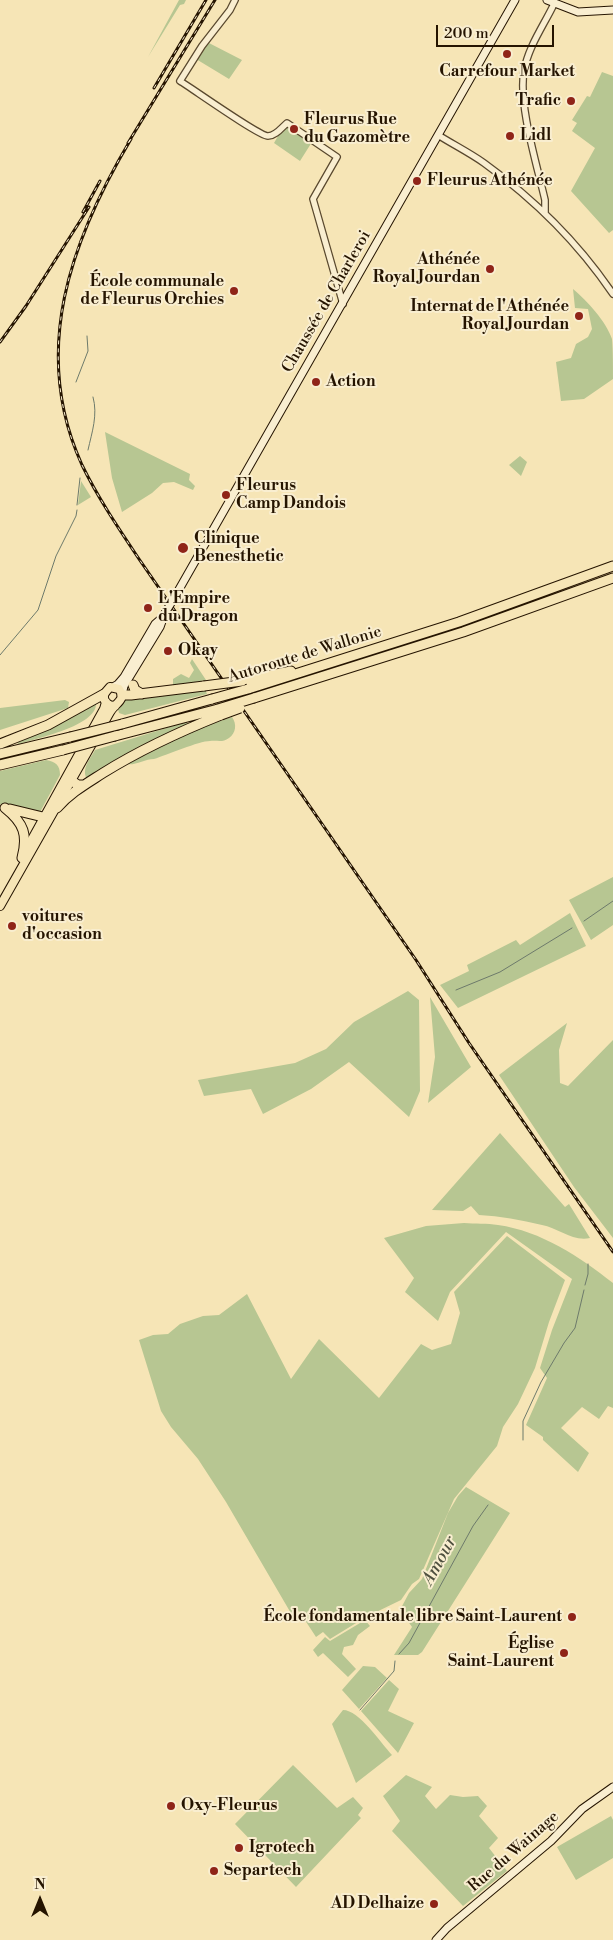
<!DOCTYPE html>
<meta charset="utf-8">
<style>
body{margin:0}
#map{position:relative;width:613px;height:1940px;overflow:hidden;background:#f6e5b6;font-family:"Libre Bodoni",serif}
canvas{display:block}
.north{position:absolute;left:15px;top:1875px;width:50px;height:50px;-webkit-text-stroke:4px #f9eed0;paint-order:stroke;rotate:0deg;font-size:14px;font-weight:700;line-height:20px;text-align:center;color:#251400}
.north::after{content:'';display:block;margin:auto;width:18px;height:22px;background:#251400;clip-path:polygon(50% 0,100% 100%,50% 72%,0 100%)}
.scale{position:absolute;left:436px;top:25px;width:118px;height:22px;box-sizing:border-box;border:2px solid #251400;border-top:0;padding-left:6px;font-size:15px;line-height:18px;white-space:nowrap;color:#251400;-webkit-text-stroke:4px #f9eed0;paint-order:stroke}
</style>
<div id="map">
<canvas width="613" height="1940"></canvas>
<div class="north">N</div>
<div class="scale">200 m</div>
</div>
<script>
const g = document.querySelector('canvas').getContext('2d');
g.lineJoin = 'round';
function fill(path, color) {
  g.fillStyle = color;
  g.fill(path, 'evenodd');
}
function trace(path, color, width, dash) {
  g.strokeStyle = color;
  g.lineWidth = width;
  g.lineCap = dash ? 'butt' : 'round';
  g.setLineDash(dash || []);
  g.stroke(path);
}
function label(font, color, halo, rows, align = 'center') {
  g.font = font + ' "Libre Bodoni",serif';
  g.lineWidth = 4;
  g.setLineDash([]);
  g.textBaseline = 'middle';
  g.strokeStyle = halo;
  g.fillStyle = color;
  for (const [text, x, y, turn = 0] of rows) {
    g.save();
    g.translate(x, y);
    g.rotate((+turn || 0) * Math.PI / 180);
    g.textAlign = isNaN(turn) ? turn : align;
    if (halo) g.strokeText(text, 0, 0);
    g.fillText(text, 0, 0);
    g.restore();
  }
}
fill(new Path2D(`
 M 179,0 L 186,0 L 184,4 L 180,5 L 148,57 Z
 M 207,42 L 242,60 L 229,79 L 196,59 Z
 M 602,72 L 613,76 L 613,230 L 609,233 L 571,191 L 595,148 L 572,131 L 577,123 L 572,120 L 587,96 L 590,97 Z
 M 288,125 L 312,142 L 300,161 L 274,143 L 281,131 Z
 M 573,289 C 587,301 606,321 612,339 C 613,348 613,369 613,379 L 584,399 L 561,401 L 556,362 L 571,358 L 576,344 L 588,337 L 592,329 L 588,309 L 575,308 Z
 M 105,432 L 190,474 L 189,480 L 195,486 L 193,490 L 174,482 L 163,483 L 152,493 L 122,512 L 112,478 Z
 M 520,456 L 527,462 L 521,476 L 509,465 Z
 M 81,481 L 91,497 L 78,505 Z
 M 192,659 L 206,680 L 173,686 L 173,679 L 181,674 L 189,678 L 194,670 L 190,663 Z
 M 205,689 L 207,694 L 125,715 L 119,713 L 118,709 L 125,698 Z
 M 65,700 L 69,702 L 68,708 L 0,730 L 0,708 Z
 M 92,703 L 96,704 C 96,726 37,738 19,744 L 17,743 Z
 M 232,717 C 237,724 236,733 229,738 C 222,743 218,740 210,741 C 199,741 167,755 154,759 C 145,759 134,766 127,764 L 196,729 Z
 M 186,722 L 189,725 L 87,779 C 81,769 90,759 95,750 Z
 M 46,760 C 56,762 60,765 60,775 L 39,814 L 0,804 L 0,771 Z
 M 613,877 L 613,925 L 591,940 L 569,900 Z
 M 570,913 L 586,946 L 458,1008 L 440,985 L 469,971 L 467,965 L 516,940 L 520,945 Z
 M 408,991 L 419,1000 L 420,1091 L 409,1117 L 349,1062 L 311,1089 L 263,1114 L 251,1089 L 204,1096 L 198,1080 L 295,1063 L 326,1049 L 354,1022 Z
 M 430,997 L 471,1067 L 428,1103 L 435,1057 Z
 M 567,1023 L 559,1050 L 560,1083 L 568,1086 L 613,1040 L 613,1238 L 574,1187 L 499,1075 Z
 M 500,1133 L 565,1207 L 569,1204 L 590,1238 C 573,1242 558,1228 542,1225 C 521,1220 500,1216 479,1215 L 471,1206 L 463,1211 L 432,1210 Z
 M 464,1223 C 475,1224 487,1223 498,1225 C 541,1231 580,1257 613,1283 L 613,1408 L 608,1406 L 599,1419 L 582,1407 L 561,1428 L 589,1453 L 578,1472 L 543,1440 L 543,1437 L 526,1425 L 547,1378 L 540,1368 L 552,1330 L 572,1279 L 506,1232 L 450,1292 L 438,1321 L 405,1292 L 414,1278 L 384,1238 L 426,1226 Z
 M 507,1236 L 565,1280 L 549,1322 L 535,1368 L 518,1404 L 503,1427 L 497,1446 L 454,1499 L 419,1579 L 412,1584 L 401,1600 L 366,1617 L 330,1639 L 323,1632 L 316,1637 L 299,1611 L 292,1615 L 226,1502 L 198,1459 L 171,1427 L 161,1411 L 139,1340 L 153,1335 L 168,1334 L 180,1324 L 203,1316 L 219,1315 L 247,1294 L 291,1379 L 319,1339 L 379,1398 L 421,1344 L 432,1350 L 451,1344 L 460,1313 L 454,1292 Z
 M 466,1487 L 510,1513 L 422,1652 L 418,1655 L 394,1655 L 412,1627 L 400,1610 L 409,1593 L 422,1579 L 448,1513 L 458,1496 Z
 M 365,1620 L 370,1626 L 358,1635 L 353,1645 L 344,1647 L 342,1654 L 356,1669 L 348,1677 L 323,1653 L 318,1657 L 313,1650 L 325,1637 L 330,1641 Z
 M 363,1666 L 375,1667 L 387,1678 L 359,1709 L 342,1690 Z
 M 389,1680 L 399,1689 L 388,1711 L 414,1723 L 398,1753 L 361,1711 Z
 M 343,1710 C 359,1710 381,1743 392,1755 L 356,1783 L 332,1724 Z
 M 293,1765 L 337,1808 L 353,1797 L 363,1808 L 358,1815 L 361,1818 L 296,1887 L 235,1824 Z
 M 406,1775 L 432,1787 L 425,1796 L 436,1809 L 450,1795 L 463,1797 L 478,1796 L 487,1806 L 479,1816 L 498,1838 L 489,1848 L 507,1871 L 463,1906 L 392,1831 L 400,1821 L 383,1796 Z
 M 611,1816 L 613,1820 L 613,1858 L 576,1880 L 557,1847 Z`), '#b7c692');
trace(new Path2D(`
 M 76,382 L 88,351 L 87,336
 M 88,450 C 92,432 98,415 93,397
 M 77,505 L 80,478
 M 0,655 L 38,610 L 56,556 L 76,516 L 77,510
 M 584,921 L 613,901
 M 456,990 L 500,972 L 572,928
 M 585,1285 L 588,1274 L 588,1264
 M 523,1440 L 523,1421 L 541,1382 L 564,1343 L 575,1328 L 584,1290
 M 399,1654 L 409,1643 L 473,1526 L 488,1505
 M 360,1710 L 394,1671 L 395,1661`), '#6d7a6b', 1);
const tertiary = new Path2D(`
 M 235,0 L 230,10 L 202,46 L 180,81 C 193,89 259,136 268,136 C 276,136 282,127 287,123 L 337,157 L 313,199 L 343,304
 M 438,135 C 454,145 470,153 484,163 C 534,199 579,244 613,294
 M 545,213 L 545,200 C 537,165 518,104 524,71 C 528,47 544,25 554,4`);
const secondary = new Path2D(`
 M 547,0 L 578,12 L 613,10
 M 173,600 L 515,0
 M 113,687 L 118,684 L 124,677 L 155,624 L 162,618
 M 122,695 L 124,686 L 160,627 L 165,613
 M 436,1940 L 447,1928 L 551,1841 L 582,1809 L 613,1787`);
const primary = new Path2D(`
 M 25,852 L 104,709 L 106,702
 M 0,906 L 110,712 C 115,703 127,700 119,689 L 110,687 L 104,694 C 103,701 107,706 115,706`);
const motorway = new Path2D(`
 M 242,681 L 291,671
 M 133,685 L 135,690 L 142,694
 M 248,689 L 459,622 L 613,566
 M 122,695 L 131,695 L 204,686
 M 254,698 L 463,632 L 613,578
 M 122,724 L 212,699
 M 115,736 L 218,709
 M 0,744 L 48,725 L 104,694
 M 0,754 L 70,737
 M 0,765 L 63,750
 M 72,781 L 78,785 L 84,785
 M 5,808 C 24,823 28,835 22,858
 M 57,808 C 70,793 86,784 103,773 C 140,750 181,731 221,715
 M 10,809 L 43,817`);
trace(tertiary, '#59482e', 8);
trace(secondary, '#251400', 9);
trace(primary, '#251400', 10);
trace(motorway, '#251400', 11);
trace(tertiary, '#f9eed0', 5.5);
trace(secondary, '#f9eed0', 7);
trace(primary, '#f6e5b6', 8);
trace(motorway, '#f6e5b6', 9);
const rail = new Path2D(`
 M 154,88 L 206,0
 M 131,139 C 71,240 30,351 82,465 C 98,498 119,529 139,559 L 416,960 L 469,1043 L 613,1252
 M 128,143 L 215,0
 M 83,212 L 100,181
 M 0,342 L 26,306 L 89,207`);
trace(rail, '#251400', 3);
trace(rail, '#f9eed0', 1, [4]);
const secondaryBridge = new Path2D(`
 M 165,613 L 173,600`);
const motorwayBridge = new Path2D(`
 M 204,686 L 242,681
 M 212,699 L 248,689
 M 218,709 L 254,698
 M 221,715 L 240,708
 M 70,737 L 122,724
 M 63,750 L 115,736`);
trace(secondaryBridge, '#251400', 9, []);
trace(motorwayBridge, '#251400', 11, []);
trace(secondaryBridge, '#f9eed0', 7);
trace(motorwayBridge, '#f6e5b6', 9);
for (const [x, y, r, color] of [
 [507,54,5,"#8f2418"],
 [571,101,5,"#8f2418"],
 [294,129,5,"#8f2418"],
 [510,136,5,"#8f2418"],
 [417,181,5,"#8f2418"],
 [490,269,5,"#8f2418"],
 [234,291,5,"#8f2418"],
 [579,316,5,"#8f2418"],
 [316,382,5,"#8f2418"],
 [226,495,5,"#8f2418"],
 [183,548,6,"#8f2418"],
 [148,608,5,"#8f2418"],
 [168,651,5,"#8f2418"],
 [12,926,5,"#8f2418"],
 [572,1617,5,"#8f2418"],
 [564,1653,5,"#8f2418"],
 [171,1806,5,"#8f2418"],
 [239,1848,5,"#8f2418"],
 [214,1871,5,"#8f2418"],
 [434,1904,5,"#8f2418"]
]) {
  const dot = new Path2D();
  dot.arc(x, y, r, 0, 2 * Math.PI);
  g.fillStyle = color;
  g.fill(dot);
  trace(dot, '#f9eed0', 2);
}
label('bold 16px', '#251400', '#f9eed0', [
 ["Carrefour Market",507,72,"center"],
 ["Trafic",561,101,"right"],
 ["Fleurus Rue",304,120],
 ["du Gazomètre",304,138],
 ["Lidl",520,136],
 ["Fleurus Athénée",427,181],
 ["Athénée",480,260,"right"],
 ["Royal Jourdan",480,278,"right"],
 ["École communale",224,282,"right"],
 ["de Fleurus Orchies",224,300,"right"],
 ["Internat de l'Athénée",569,307,"right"],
 ["Royal Jourdan",569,325,"right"],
 ["Action",326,382],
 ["Fleurus",236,486],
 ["Camp Dandois",236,504],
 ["Clinique",194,539],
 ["Benesthetic",194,557],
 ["L'Empire",158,599],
 ["du Dragon",158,617],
 ["Okay",178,651],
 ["voitures",22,917],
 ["d'occasion",22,935],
 ["École fondamentale libre Saint-Laurent",562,1617,"right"],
 ["Église",554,1644,"right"],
 ["Saint-Laurent",554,1662,"right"],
 ["Oxy-Fleurus",181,1806],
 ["Igrotech",249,1848],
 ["Separtech",224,1871],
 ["AD Delhaize",424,1904,"right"]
], 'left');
label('16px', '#251400', '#f9eed0', [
 ["Chaussée de Charleroi",327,302,-60],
 ["Autoroute de Wallonie",305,655,-17],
 ["Rue du Wainage",514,1852,-41]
]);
label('italic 18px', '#4f503f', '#f9eed0', [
 ["Amour",440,1561,-61]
]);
</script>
